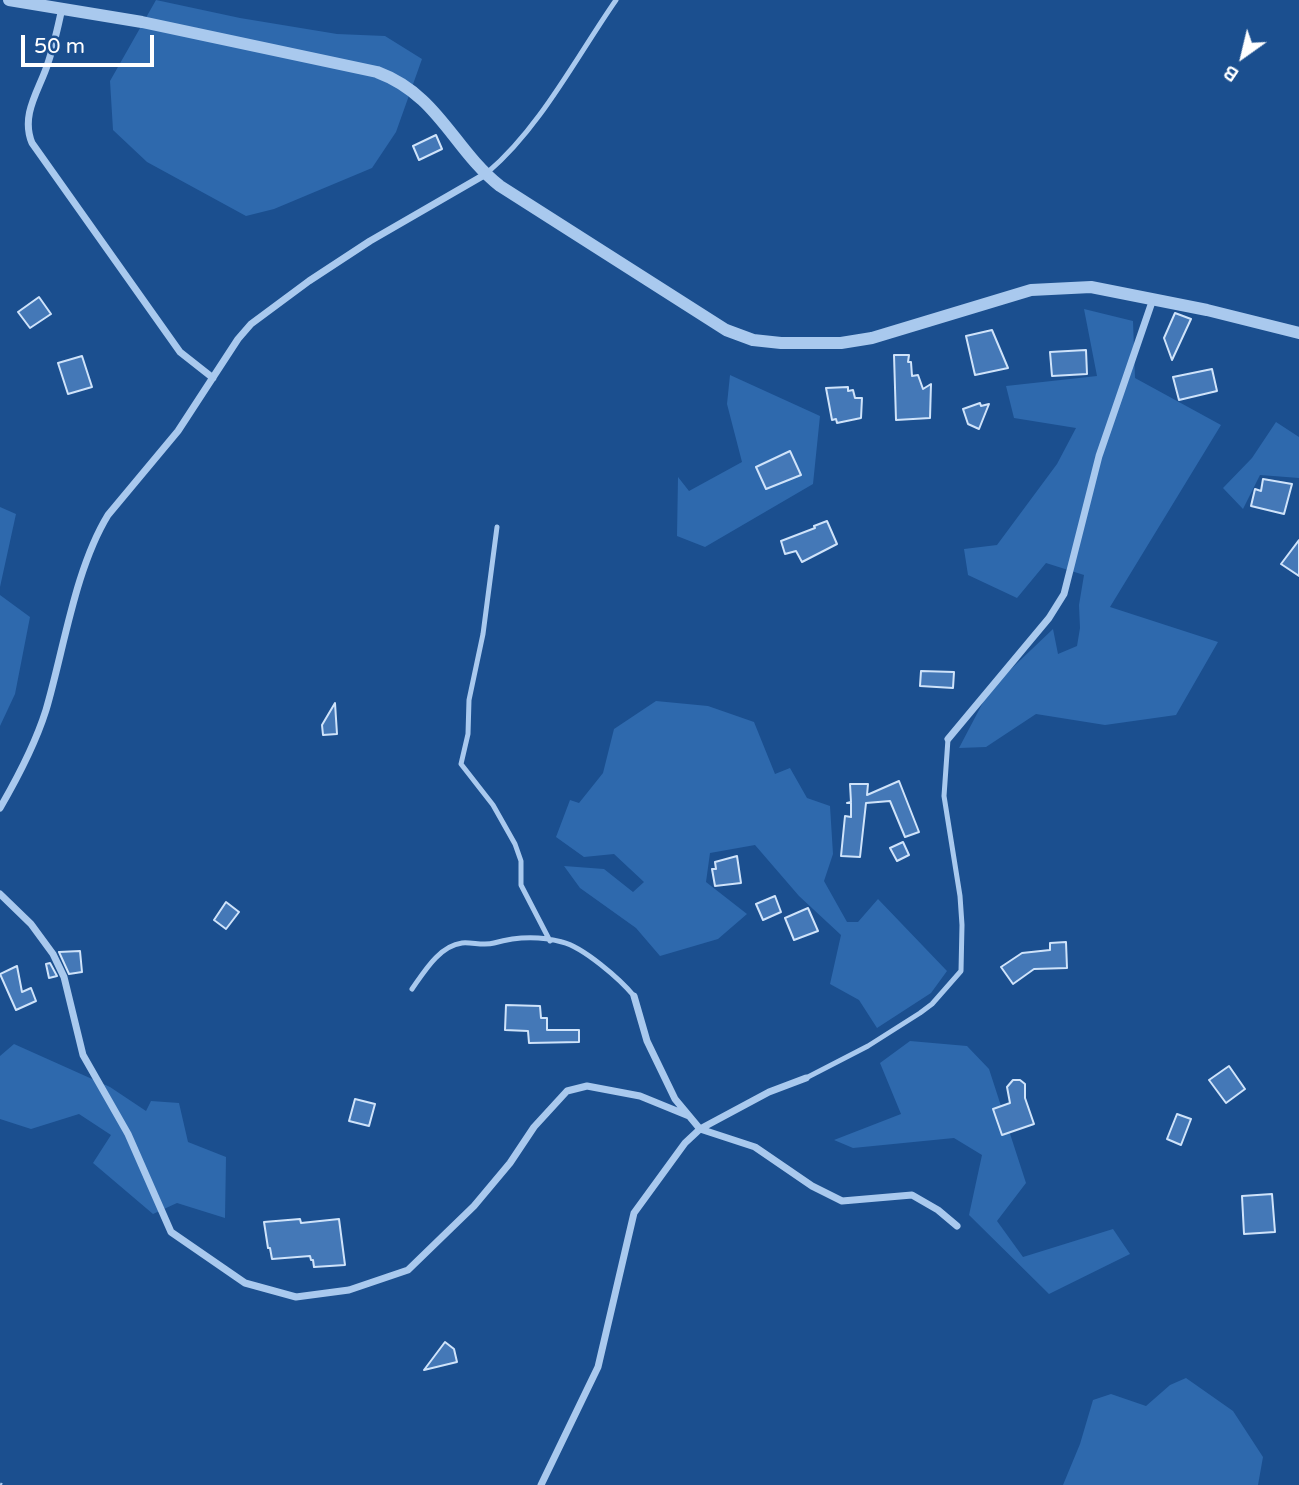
<!DOCTYPE html>
<style>
body{margin:0}
#map{position:relative;width:1299px;height:1485px;overflow:hidden;background:#1b4f8f;font-family:"Varela Round",sans-serif}
canvas{display:block}
.north{position:absolute;left:1208px;top:21px;width:70px;height:70px;-webkit-text-stroke:5px #1b4f8f;paint-order:stroke;rotate:214deg;font-size:19px;font-weight:700;line-height:28px;text-align:center;color:#fff}
.north::after{content:'';display:block;margin:auto;width:24px;height:32px;background:#fff;clip-path:polygon(50% 0,100% 100%,50% 72%,0 100%)}
.scale{position:absolute;left:21px;top:35px;width:133px;height:32px;box-sizing:border-box;border:4px solid #fff;border-top:0;padding-left:9px;font-size:21px;line-height:24px;white-space:nowrap;color:#fff;-webkit-text-stroke:5px #1b4f8f;paint-order:stroke}
</style>
<div id="map">
<canvas width="1299" height="1485"></canvas>
<div class="north">B</div>
<div class="scale">50 m</div>
</div>
<script>
const g = document.querySelector('canvas').getContext('2d');
g.lineJoin = 'round';
function fill(path, color) {
  g.fillStyle = color;
  g.fill(path, 'evenodd');
}
function trace(path, color, width, dash) {
  g.strokeStyle = color;
  g.lineWidth = width;
  g.lineCap = dash ? 'butt' : 'round';
  g.setLineDash(dash || []);
  g.stroke(path);
}
fill(new Path2D(`
 M 156,0 L 240,18 L 337,34 L 385,36 L 422,59 L 396,132 L 372,168 L 274,209 L 246,216 L 147,162 L 113,130 L 110,81 Z
 M 1084,309 L 1133,321 L 1135,378 L 1221,425 L 1110,607 L 1218,642 L 1176,715 L 1105,725 L 1036,714 L 986,747 L 959,748 L 990,689 L 1053,629 L 1058,654 L 1077,646 L 1080,628 L 1079,605 L 1084,575 L 1046,563 L 1017,598 L 968,575 L 964,549 L 997,545 L 1057,464 L 1076,428 L 1014,418 L 1006,386 L 1097,376 Z
 M 730,375 L 820,416 L 813,484 L 705,547 L 677,536 L 678,477 L 689,491 L 742,462 L 727,404 Z
 M 1276,422 L 1299,437 L 1299,478 L 1260,475 L 1243,509 L 1223,488 L 1252,458 Z
 M 0,507 L 16,514 L 0,587 Z
 M 0,595 L 30,617 L 15,694 L 0,726 Z
 M 656,701 L 708,706 L 754,722 L 775,774 L 790,768 L 807,798 L 830,806 L 833,854 L 824,881 L 847,922 L 858,922 L 878,899 L 947,971 L 931,993 L 877,1028 L 859,1000 L 830,984 L 841,935 L 799,896 L 755,845 L 710,853 L 706,882 L 747,914 L 718,939 L 660,956 L 636,928 L 580,888 L 564,866 L 604,869 L 633,892 L 644,882 L 614,854 L 584,857 L 556,837 L 570,800 L 579,803 L 603,773 L 614,729 Z
 M 910,1041 L 967,1046 L 989,1069 L 1026,1183 L 997,1221 L 1023,1257 L 1113,1229 L 1130,1254 L 1049,1294 L 969,1215 L 982,1155 L 954,1138 L 853,1148 L 834,1140 L 901,1114 L 880,1063 Z
 M 14,1044 L 110,1087 L 146,1111 L 151,1101 L 179,1103 L 188,1142 L 226,1157 L 225,1218 L 177,1203 L 153,1214 L 93,1163 L 111,1135 L 79,1114 L 31,1129 L 0,1119 L 0,1056 Z
 M 1186,1378 L 1233,1411 L 1263,1457 L 1258,1485 L 1063,1485 L 1080,1444 L 1093,1400 L 1111,1394 L 1146,1406 L 1170,1385 Z`), '#2e69ad');
const building = new Path2D(`
 M 436,135 L 442,149 L 419,160 L 413,146 Z
 M 39,297 L 51,314 L 30,328 L 18,312 Z
 M 1175,313 L 1191,319 L 1172,360 L 1164,338 Z
 M 992,330 L 1008,368 L 975,375 L 966,336 Z
 M 1086,350 L 1087,374 L 1052,376 L 1050,352 Z
 M 894,355 L 909,355 L 908,362 L 911,362 L 912,376 L 918,375 L 923,389 L 931,384 L 930,418 L 896,420 Z
 M 82,356 L 92,387 L 68,394 L 58,363 Z
 M 1212,369 L 1217,391 L 1179,400 L 1173,377 Z
 M 848,387 L 848,391 L 853,390 L 855,398 L 862,398 L 861,418 L 837,423 L 836,419 L 832,420 L 826,388 Z
 M 980,403 L 981,406 L 989,404 L 979,429 L 968,424 L 963,409 Z
 M 790,451 L 801,475 L 766,489 L 756,467 Z
 M 1263,479 L 1292,484 L 1284,514 L 1251,506 L 1255,489 L 1261,491 Z
 M 827,521 L 837,544 L 802,562 L 796,551 L 785,554 L 781,541 L 815,528 L 814,526 Z
 M 1299,540 L 1299,576 L 1281,564 Z
 M 921,671 L 954,672 L 953,688 L 920,686 Z
 M 335,703 L 337,734 L 323,735 L 322,725 Z
 M 899,781 L 919,832 L 905,837 L 890,801 L 866,803 L 860,857 L 841,856 L 845,816 L 851,817 L 851,803 L 847,803 L 851,802 L 850,784 L 868,784 L 867,795 Z
 M 903,842 L 909,855 L 897,861 L 890,848 Z
 M 737,856 L 741,883 L 715,886 L 712,869 L 716,869 L 715,862 Z
 M 775,896 L 781,912 L 763,920 L 756,904 Z
 M 226,902 L 239,912 L 226,929 L 214,920 Z
 M 808,908 L 818,931 L 794,940 L 785,918 Z
 M 1066,942 L 1067,968 L 1034,969 L 1013,984 L 1001,967 L 1022,953 L 1050,950 L 1050,943 Z
 M 80,951 L 82,972 L 69,974 L 59,952 Z
 M 50,963 L 57,976 L 49,978 L 46,964 Z
 M 17,966 L 22,992 L 31,988 L 36,1001 L 16,1010 L 0,974 Z
 M 506,1005 L 540,1006 L 541,1018 L 547,1018 L 547,1030 L 579,1030 L 579,1042 L 529,1043 L 528,1031 L 505,1030 Z
 M 1229,1066 L 1245,1089 L 1226,1103 L 1209,1080 Z
 M 1013,1080 L 1020,1080 L 1025,1084 L 1025,1098 L 1034,1124 L 1002,1135 L 993,1109 L 1010,1103 L 1007,1087 Z
 M 355,1099 L 375,1104 L 369,1126 L 349,1121 Z
 M 1177,1114 L 1191,1119 L 1181,1145 L 1167,1139 Z
 M 1272,1194 L 1275,1232 L 1244,1234 L 1242,1196 Z
 M 300,1219 L 301,1223 L 339,1219 L 345,1265 L 314,1267 L 313,1260 L 311,1260 L 310,1256 L 272,1259 L 270,1248 L 268,1248 L 264,1222 Z
 M 445,1342 L 454,1349 L 457,1362 L 424,1370 Z`);
fill(building, '#4478b7');
trace(building, '#cfe3fa', 2);
trace(new Path2D(`
 M 0,1484 L 2,1485`), '#a9c9ee', 3.5, [3.5, 5]);
trace(new Path2D(`
 M 488,172 C 540,128 577,56 616,0
 M 497,527 L 483,634 L 469,700 L 468,734 L 461,764 L 493,805 L 515,844 L 521,861 L 521,885 L 550,941
 M 412,989 C 424,972 439,946 462,943 C 472,942 484,946 494,943 C 515,937 540,936 562,942 C 583,947 620,979 634,996
 M 806,1078 L 868,1046 L 920,1013 L 932,1004 L 961,971 L 962,925 L 960,896 L 944,796 L 948,739`), '#a9c9ee', 5);
trace(new Path2D(`
 M 62,8 C 58,27 54,45 48,63 C 40,89 20,114 32,143 L 180,352 L 213,378
 M 948,739 L 1049,618 L 1064,594 L 1099,456 L 1153,299
 M 0,808 C 18,777 35,745 46,710 C 64,649 75,569 108,515 L 178,431 L 238,339 L 251,324 L 309,281 L 370,241 L 486,174
 M 0,894 L 31,924 L 53,954 L 64,977 L 83,1055 L 128,1134 L 171,1232 L 245,1283 L 296,1297 L 349,1290 L 408,1270 L 474,1206 L 510,1163 L 534,1127 L 567,1091 L 587,1086 L 640,1096 L 689,1116
 M 634,996 L 647,1041 L 675,1099 L 700,1129 L 755,1147 L 812,1186 L 842,1201 L 912,1195 L 938,1210 L 957,1226
 M 541,1485 L 598,1367 L 634,1213 L 685,1143 L 700,1129 L 769,1092 L 806,1078`), '#a9c9ee', 7);
trace(new Path2D(`
 M 9,0 L 142,22 L 377,72 C 439,95 453,149 500,186 L 726,330 L 753,340 L 781,343 L 841,343 L 872,338 L 1031,290 L 1091,287 L 1207,310 L 1299,333`), '#a9c9ee', 12);
</script>
